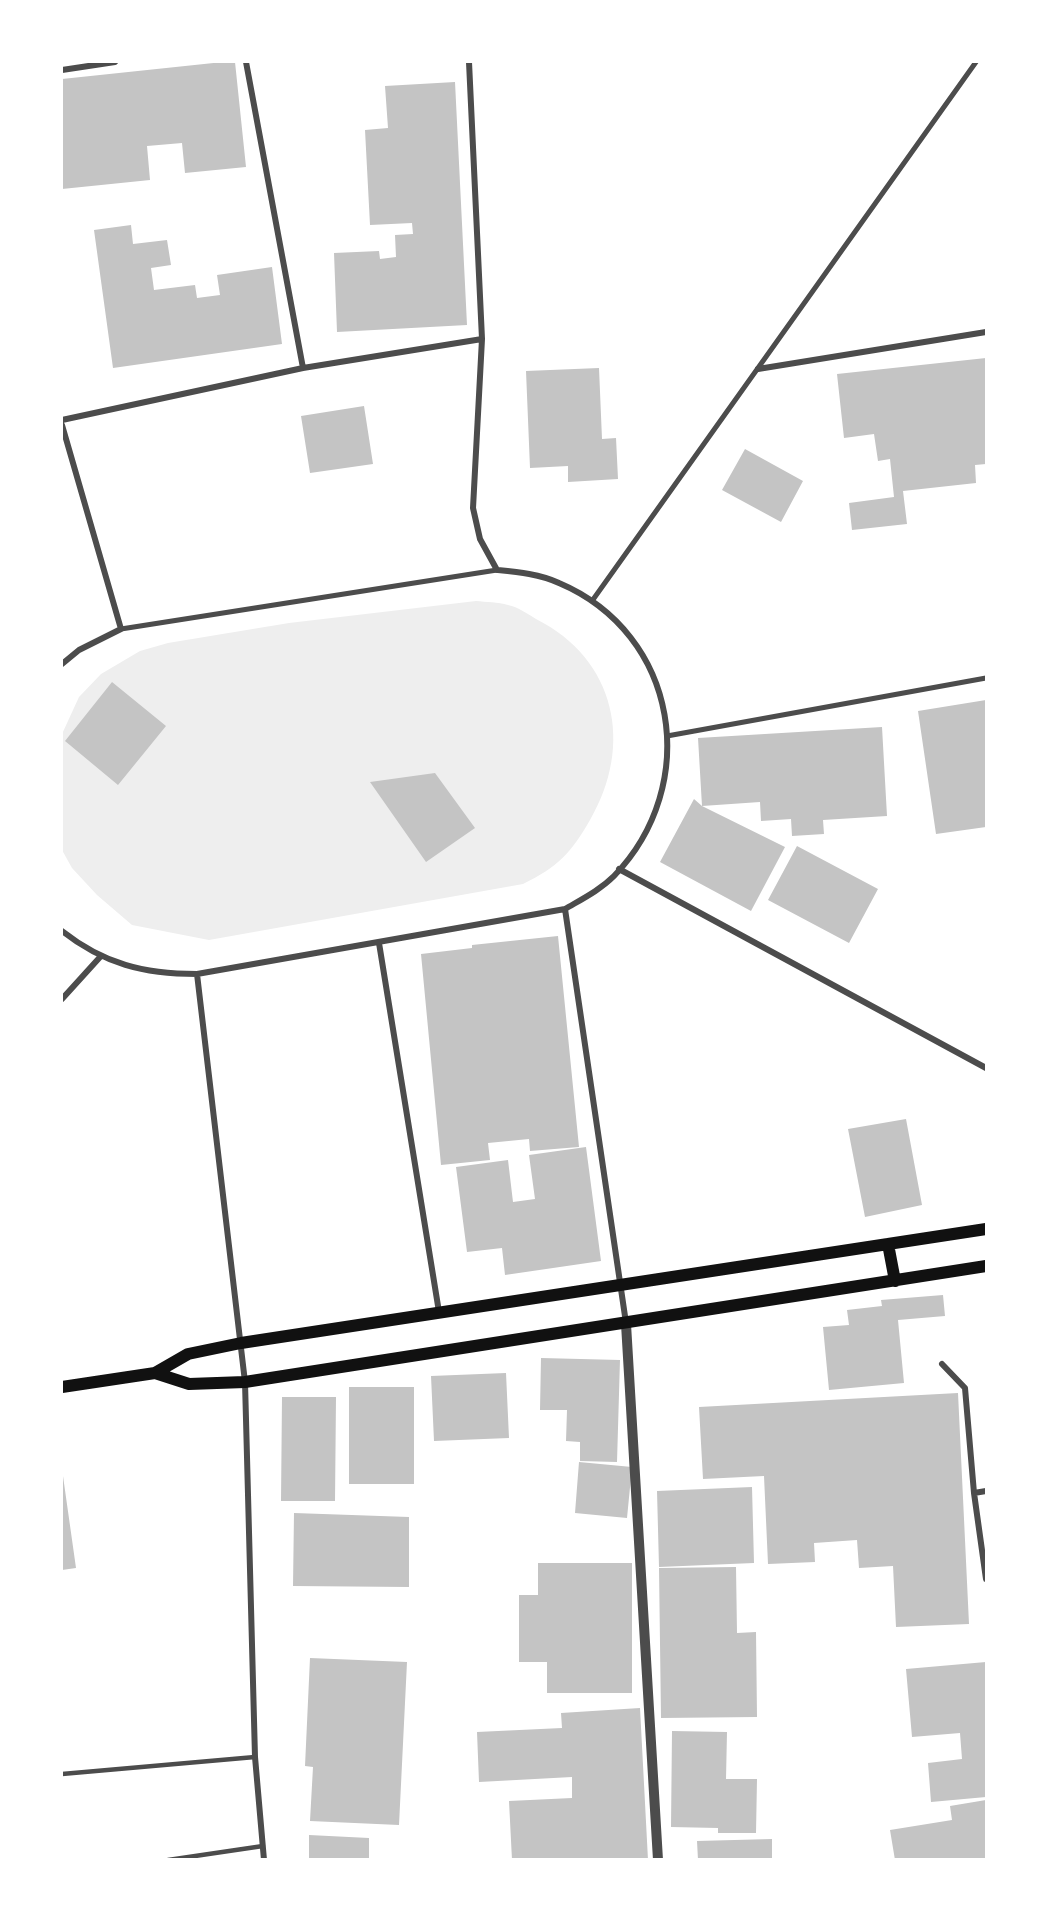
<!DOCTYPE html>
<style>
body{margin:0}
#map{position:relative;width:1048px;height:1921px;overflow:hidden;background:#fff;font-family:Roboto,sans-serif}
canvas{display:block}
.frame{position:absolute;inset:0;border:63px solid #fff;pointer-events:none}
</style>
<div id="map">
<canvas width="1048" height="1921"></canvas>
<div class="frame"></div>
</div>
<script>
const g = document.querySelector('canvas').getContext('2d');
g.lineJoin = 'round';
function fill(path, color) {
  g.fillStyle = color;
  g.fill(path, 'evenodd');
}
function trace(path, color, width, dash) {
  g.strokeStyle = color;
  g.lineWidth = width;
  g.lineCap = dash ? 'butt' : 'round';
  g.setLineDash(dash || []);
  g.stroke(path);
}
fill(new Path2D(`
 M 476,601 C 486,602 498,602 508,605 C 518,607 528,614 536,619 C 616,659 634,745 590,820 C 571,853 558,867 523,884 L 209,940 L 132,925 L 97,895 L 72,868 L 62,850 L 62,734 L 79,697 L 101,674 L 140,651 L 168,643 L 289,623 Z`), '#eee');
fill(new Path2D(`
 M 223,62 L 235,62 L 246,167 L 185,173 L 182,143 L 147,146 L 150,180 L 62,189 L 62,79 Z
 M 455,82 L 467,325 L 337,332 L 334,253 L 379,251 L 380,259 L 396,257 L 395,235 L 413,234 L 412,223 L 370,225 L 365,130 L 388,128 L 385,86 Z
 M 131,225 L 133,244 L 167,240 L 171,265 L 151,268 L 154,290 L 195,285 L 197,298 L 220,295 L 217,275 L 272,267 L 282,344 L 113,368 L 94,230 Z
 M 986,358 L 986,464 L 975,465 L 976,483 L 903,491 L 907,524 L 852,530 L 849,503 L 894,497 L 890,459 L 878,461 L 874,434 L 844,438 L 837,374 Z
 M 599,368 L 602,439 L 616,438 L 618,479 L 568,482 L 568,466 L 530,468 L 526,371 Z
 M 364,406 L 373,464 L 310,473 L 301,416 Z
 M 745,449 L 803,481 L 781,522 L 722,490 Z
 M 112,682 L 166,726 L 118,785 L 65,741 Z
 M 986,700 L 986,827 L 936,834 L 918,711 Z
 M 882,727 L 887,816 L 823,820 L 824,834 L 792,836 L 791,819 L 761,821 L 760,802 L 702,806 L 785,847 L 751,911 L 660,862 L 694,799 L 702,806 L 698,738 Z
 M 435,773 L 475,828 L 426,862 L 370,782 Z
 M 797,846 L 878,889 L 849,943 L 768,900 Z
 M 558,936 L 579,1147 L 530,1151 L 529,1139 L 488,1143 L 490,1160 L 441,1165 L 421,954 L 472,948 L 472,945 Z
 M 906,1119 L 922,1205 L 865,1217 L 848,1129 Z
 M 586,1147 L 601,1261 L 505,1275 L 502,1248 L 467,1252 L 456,1167 L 508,1160 L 513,1202 L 535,1199 L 529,1155 Z
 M 943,1295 L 945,1316 L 898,1320 L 904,1383 L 829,1390 L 823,1327 L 849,1325 L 847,1310 L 882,1306 L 881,1300 Z
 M 541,1358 L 620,1360 L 617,1462 L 580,1461 L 580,1442 L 566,1441 L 567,1410 L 540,1410 Z
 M 506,1373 L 509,1438 L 434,1441 L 431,1376 Z
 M 349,1387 L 414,1387 L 414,1484 L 349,1484 Z
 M 958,1393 L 969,1624 L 896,1627 L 893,1566 L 859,1568 L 857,1540 L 814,1543 L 815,1562 L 768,1564 L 764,1476 L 703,1479 L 699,1407 Z
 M 282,1397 L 336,1397 L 335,1501 L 281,1501 Z
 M 579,1462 L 632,1467 L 627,1518 L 575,1513 Z
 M 62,1469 L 76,1568 L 62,1570 Z
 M 752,1487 L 754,1563 L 659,1567 L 657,1491 Z
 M 294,1513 L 409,1517 L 409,1587 L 293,1586 Z
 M 538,1563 L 632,1563 L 632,1693 L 547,1693 L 547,1662 L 519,1662 L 519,1595 L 538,1595 Z
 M 736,1567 L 737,1633 L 756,1632 L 757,1717 L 661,1718 L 659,1568 Z
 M 310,1658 L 407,1662 L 399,1825 L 310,1821 L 313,1767 L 305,1766 Z
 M 986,1662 L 986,1797 L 931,1802 L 928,1763 L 962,1759 L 960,1733 L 912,1737 L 906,1669 Z
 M 640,1708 L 648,1860 L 512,1860 L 509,1801 L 572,1798 L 572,1777 L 479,1782 L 477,1732 L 562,1728 L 561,1713 Z
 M 672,1731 L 727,1732 L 726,1779 L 757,1779 L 756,1833 L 718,1833 L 718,1828 L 671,1827 Z
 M 986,1800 L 986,1860 L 895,1860 L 890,1830 L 952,1820 L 950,1806 Z
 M 309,1835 L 369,1838 L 369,1860 L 309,1860 Z
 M 772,1839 L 772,1860 L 698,1860 L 697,1841 Z`), '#c4c4c4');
trace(new Path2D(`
 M 62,1774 L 255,1757
 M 168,1860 L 263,1846`), '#4c4c4c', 4.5);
trace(new Path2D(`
 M 592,601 L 976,62
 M 121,629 L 497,570
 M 667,736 L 986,678`), '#4c4c4c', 5);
trace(new Path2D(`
 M 246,62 L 303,368
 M 62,70 L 115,62
 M 758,369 L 986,332
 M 62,420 L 303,368 L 482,339
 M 62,425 L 121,629 L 79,650 L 62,664
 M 619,869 L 986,1068
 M 565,909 L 626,1323
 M 62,931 C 104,964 144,974 197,974 L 565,909 C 582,899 600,890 614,876 C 702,785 679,634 559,583 C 540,574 518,572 497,570 L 480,539 L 473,508 L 482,339 L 469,62
 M 379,943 L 439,1312
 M 197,974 L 245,1382 L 255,1757 L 264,1860
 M 62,999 L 101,956
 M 942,1364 L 965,1388 L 974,1493 L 986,1579
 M 974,1493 L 986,1491`), '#4c4c4c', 6);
trace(new Path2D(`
 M 626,1324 L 658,1860`), '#4c4c4c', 10);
trace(new Path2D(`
 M 888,1244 L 895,1281
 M 155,1373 L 189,1384 L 245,1382 L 986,1266
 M 62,1387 L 155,1373 L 188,1354 L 241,1343 L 986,1229`), '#111', 12);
</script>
